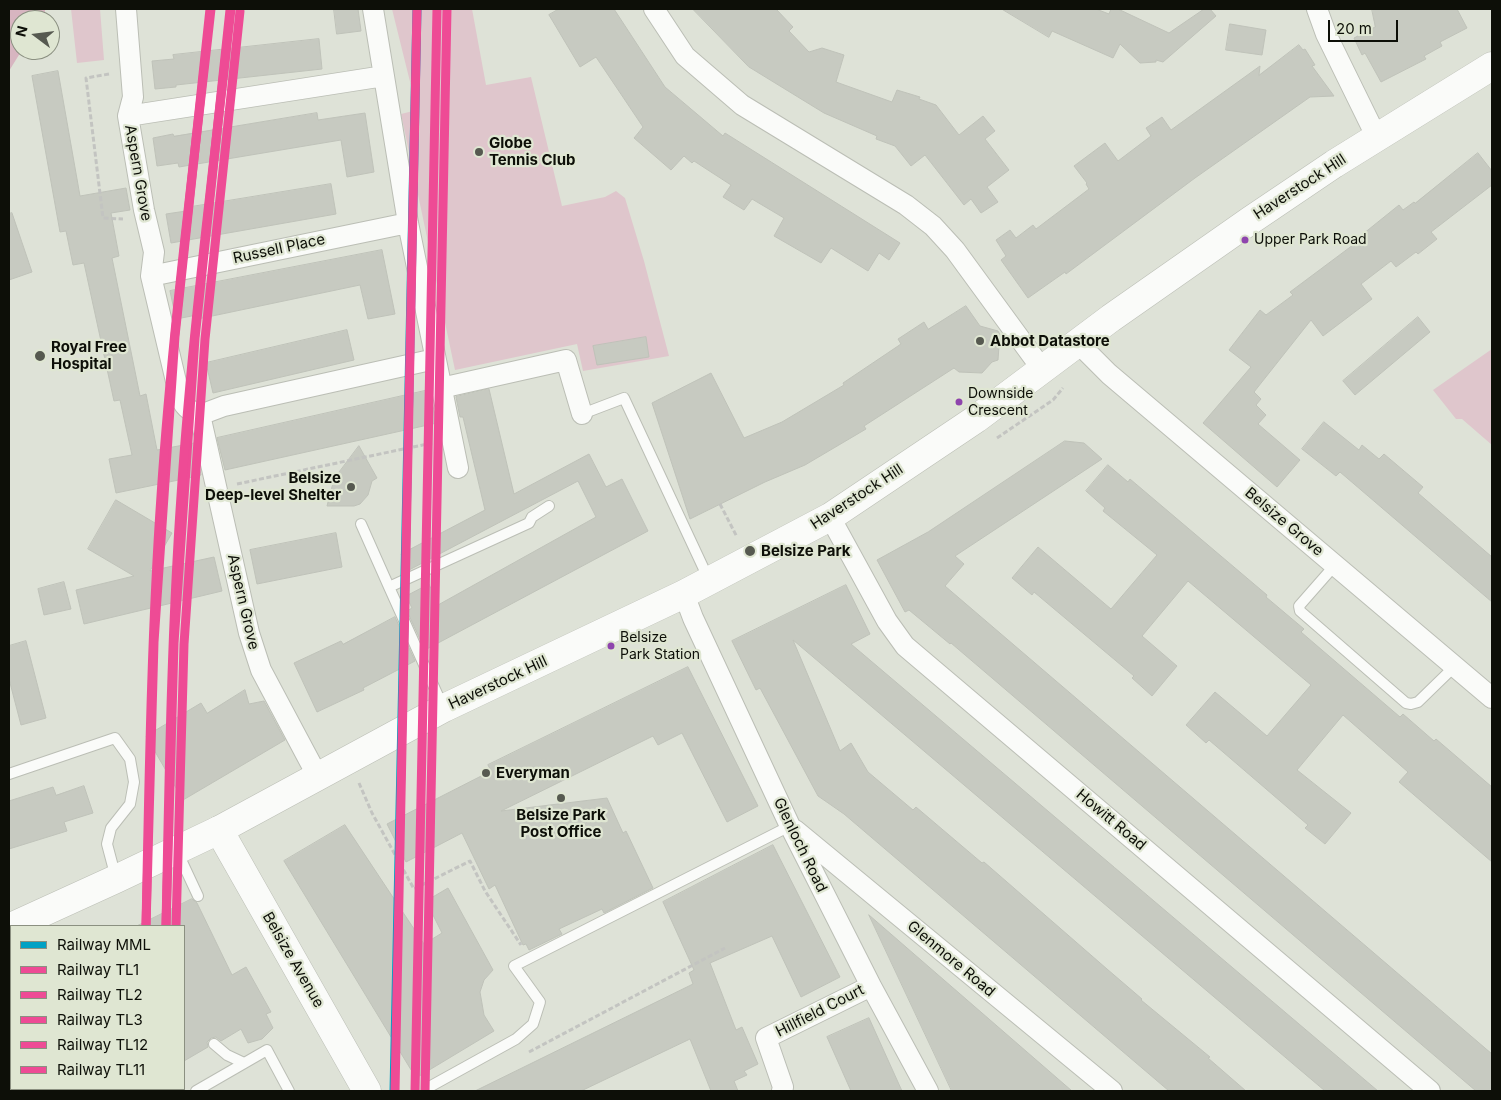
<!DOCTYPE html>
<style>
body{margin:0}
#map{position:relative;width:1501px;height:1100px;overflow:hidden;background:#dee2d7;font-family:Inter,sans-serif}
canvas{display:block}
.frame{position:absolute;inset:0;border:10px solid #0d0f08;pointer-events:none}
.legend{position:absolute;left:10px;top:925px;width:175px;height:165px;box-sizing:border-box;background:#dfe6d2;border:1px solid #8b9081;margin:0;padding:6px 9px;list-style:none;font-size:15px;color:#0d0f08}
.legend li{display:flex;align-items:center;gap:10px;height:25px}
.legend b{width:25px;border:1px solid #8b9081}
.north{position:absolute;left:10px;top:10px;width:50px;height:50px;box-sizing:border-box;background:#dfe6d2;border:1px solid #8b9081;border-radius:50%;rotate:285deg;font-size:14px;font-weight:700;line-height:20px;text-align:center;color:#0d0f08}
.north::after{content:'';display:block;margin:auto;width:18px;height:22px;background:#565950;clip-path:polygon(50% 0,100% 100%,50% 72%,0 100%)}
.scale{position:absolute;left:1328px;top:20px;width:70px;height:22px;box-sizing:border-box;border:2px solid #0d0f08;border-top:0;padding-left:6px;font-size:15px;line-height:18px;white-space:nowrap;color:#0d0f08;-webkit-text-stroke:4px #dfe6d2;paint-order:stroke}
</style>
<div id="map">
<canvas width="1501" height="1100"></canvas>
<div class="frame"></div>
<ul class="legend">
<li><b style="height:6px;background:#01a1c4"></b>Railway MML</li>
<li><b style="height:6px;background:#ee4b95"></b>Railway TL1</li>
<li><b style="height:6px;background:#ee4b95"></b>Railway TL2</li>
<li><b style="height:6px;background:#ee4b95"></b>Railway TL3</li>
<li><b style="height:6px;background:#ee4b95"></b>Railway TL12</li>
<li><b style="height:6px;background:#ee4b95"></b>Railway TL11</li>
</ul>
<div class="north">N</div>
<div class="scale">20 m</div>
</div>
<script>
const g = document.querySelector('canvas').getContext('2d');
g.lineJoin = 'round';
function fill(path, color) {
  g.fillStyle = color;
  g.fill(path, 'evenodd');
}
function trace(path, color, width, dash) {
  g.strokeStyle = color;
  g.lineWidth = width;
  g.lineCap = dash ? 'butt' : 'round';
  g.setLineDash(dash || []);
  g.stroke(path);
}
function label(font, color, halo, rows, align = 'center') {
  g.font = font + ' Inter,sans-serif';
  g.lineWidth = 4.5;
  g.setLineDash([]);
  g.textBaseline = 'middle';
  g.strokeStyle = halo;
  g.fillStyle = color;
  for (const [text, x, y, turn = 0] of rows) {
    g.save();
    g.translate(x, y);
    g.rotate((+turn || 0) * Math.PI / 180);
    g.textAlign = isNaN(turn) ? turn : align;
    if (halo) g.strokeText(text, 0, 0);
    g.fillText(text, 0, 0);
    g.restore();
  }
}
fill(new Path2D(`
 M 71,9 L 100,9 L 104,60 L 77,63 Z
 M 392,9 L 472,9 L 486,85 L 531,77 L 562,206 L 605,197 L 616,191 L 625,198 L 644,261 L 669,356 L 583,371 L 577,344 L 455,370 L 401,114 L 417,110 Z
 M 1492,349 L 1492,445 L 1462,419 L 1456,419 L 1433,390 Z`), '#dfc6cc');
fill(new Path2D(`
 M 9,9 L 45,9 L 45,13 L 41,20 L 20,20 L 20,50 L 22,50 L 9,71 Z`), '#d7b5c0');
const building = new Path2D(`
 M 334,9 L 358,9 L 361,31 L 337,34 Z
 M 559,9 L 614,9 L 665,87 L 723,136 L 725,133 L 900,243 L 889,260 L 879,253 L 868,271 L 831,248 L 821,263 L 774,236 L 784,218 L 752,199 L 744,210 L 723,197 L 731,185 L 694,161 L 692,163 L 684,156 L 671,170 L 634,138 L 643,127 L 596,57 L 580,67 L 549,15 Z
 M 693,9 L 776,9 L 793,27 L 789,31 L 809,52 L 822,48 L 844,55 L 836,82 L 892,102 L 897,90 L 920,97 L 919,99 L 936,105 L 959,135 L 983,116 L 995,131 L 985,139 L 1009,170 L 987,187 L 998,202 L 981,213 L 971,199 L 964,205 L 925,155 L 911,166 L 895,146 L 876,139 L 877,136 L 824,113 L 749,67 Z
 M 1002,9 L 1096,9 L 1109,14 L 1111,9 L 1118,9 L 1169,33 L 1204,9 L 1210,9 L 1216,16 L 1163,62 L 1156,60 L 1156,62 L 1140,63 L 1120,44 L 1113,58 L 1052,31 L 1049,37 Z
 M 1372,9 L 1457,9 L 1467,28 L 1440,42 L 1442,46 L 1424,56 L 1426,59 L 1381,82 L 1365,53 L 1362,55 L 1354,38 L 1375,27 Z
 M 1230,24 L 1266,30 L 1262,55 L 1226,50 Z
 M 319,39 L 322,69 L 176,85 L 176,87 L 155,89 L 152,61 L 174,59 L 173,55 Z
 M 1299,45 L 1303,50 L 1305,49 L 1315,65 L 1312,66 L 1334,96 L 1310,97 L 1195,178 L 1066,274 L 1065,272 L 1028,298 L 1001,260 L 1006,256 L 996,240 L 1010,230 L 1016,238 L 1033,225 L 1036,229 L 1089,189 L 1086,184 L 1087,183 L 1074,166 L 1105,143 L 1118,161 L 1151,136 L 1146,128 L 1162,117 L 1171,130 L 1260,66 L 1259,75 Z
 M 58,71 L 80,196 L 126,188 L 130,210 L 111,213 L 119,256 L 112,258 L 140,396 L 146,394 L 157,450 L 194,443 L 201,475 L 198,476 L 116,493 L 109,459 L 132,455 L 120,400 L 114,401 L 84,263 L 73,265 L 66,231 L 60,232 L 32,76 Z
 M 317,113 L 318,120 L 365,113 L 374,172 L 347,177 L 341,140 L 179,167 L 178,163 L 157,166 L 153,138 L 173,134 L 174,136 Z
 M 1478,153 L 1492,171 L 1492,185 L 1431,232 L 1437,239 L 1418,254 L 1416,252 L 1396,267 L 1391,261 L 1361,284 L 1372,299 L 1323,336 L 1311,320 L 1254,392 L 1261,399 L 1256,405 L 1266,415 L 1258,424 L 1300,460 L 1277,487 L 1203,423 L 1251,367 L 1229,350 L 1260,310 L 1266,315 L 1293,295 L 1290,292 L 1365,236 L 1363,234 L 1399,205 L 1403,210 L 1414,202 L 1415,203 Z
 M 331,184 L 336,214 L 171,243 L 166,214 L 186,211 L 185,208 Z
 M 12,213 L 32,272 L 9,280 L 9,214 Z
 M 382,250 L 395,314 L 368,319 L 360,285 L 198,319 L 197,315 L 176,319 L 170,291 Z
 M 966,306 L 980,326 L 998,331 L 1004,342 L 999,346 L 998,360 L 992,362 L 982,373 L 959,372 L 954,368 L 864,426 L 866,429 L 805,465 L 765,482 L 690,519 L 652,403 L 711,373 L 744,438 L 782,422 L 844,385 L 843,383 L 901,344 L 898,339 L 924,322 L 928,329 Z
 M 1418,317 L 1430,332 L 1355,395 L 1343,381 Z
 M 347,330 L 354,360 L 213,393 L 206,363 Z
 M 646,337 L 649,357 L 597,365 L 593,346 Z
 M 489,389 L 514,494 L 589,454 L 606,487 L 622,479 L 648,531 L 425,650 L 407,611 L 412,608 L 406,596 L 429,584 L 438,605 L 596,517 L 578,481 L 409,570 L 401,554 L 485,510 L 463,417 L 460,417 L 456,397 Z
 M 429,390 L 437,423 L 225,470 L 217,438 Z
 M 1324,422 L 1359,450 L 1362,445 L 1379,459 L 1384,454 L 1423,487 L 1418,493 L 1492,557 L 1492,602 L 1340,472 L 1336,476 L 1302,449 Z
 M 1065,441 L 1084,443 L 1102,459 L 955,556 L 964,564 L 945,586 L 1492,1054 L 1492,1091 L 1476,1091 L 951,643 L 950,644 L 909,610 L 905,612 L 877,560 L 928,532 Z
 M 359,446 L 377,478 L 372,481 L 368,495 L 360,504 L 354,506 L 327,506 L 334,479 Z
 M 1108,465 L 1128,482 L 1130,479 L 1267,595 L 1266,597 L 1304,629 L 1301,632 L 1400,717 L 1403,714 L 1434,741 L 1436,739 L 1492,787 L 1492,862 L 1399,782 L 1408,772 L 1343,715 L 1297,770 L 1351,813 L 1325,844 L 1305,828 L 1308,825 L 1209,740 L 1206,743 L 1186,725 L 1215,692 L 1267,736 L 1311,685 L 1188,581 L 1142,636 L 1177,666 L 1152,696 L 1132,678 L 1134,676 L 1034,592 L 1032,595 L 1012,578 L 1038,547 L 1111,609 L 1157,555 L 1103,511 L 1105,508 L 1086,491 Z
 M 116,500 L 172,533 L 150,571 L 214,557 L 222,591 L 84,624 L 76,590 L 134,576 L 88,549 Z
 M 336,533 L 342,567 L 257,584 L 250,550 Z
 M 64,582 L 71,609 L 44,615 L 38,589 Z
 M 846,585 L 870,634 L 851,644 L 1378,1091 L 1325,1091 L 793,640 L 840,751 L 851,743 L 868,772 L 913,810 L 916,807 L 982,863 L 984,862 L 1107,969 L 1142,999 L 1141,1000 L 1210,1057 L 1208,1058 L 1246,1091 L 1169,1091 L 844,814 L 818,796 L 760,688 L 756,690 L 732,641 Z
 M 395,617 L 415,661 L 363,688 L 364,690 L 317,712 L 294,663 L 341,641 L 343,644 Z
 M 26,641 L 46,718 L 21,725 L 9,679 L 9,646 Z
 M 688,667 L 758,806 L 727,822 L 682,733 L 658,745 L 653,736 L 501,811 L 607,798 L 623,833 L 626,831 L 653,888 L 604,913 L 602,909 L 559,929 L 562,934 L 529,950 L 526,944 L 523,945 L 495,885 L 489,889 L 462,833 L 406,862 L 387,824 L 491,771 L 488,765 Z
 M 245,690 L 249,704 L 264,701 L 285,740 L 183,800 L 146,736 L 201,703 L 207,713 Z
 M 84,786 L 93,813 L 64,822 L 67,831 L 9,849 L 9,801 L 53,787 L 56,795 Z
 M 345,825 L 424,944 L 442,933 L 426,901 L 448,888 L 493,970 L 484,980 L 480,992 L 484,1015 L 494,1031 L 416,1078 L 284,861 Z
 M 773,845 L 840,977 L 801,997 L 772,936 L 710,963 L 736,1030 L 742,1027 L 758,1064 L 744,1071 L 747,1075 L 734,1081 L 738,1091 L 711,1091 L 690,1039 L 581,1091 L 475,1091 L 693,984 L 689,973 L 694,970 L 663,902 Z
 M 192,899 L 197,903 L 232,975 L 246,967 L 271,1012 L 266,1014 L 273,1028 L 262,1039 L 248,1043 L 241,1029 L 221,1041 L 216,1037 L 211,1038 L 207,1042 L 208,1047 L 184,1061 L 184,926 L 137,926 Z
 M 869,915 L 1072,1091 L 952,1091 Z
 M 869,1018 L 902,1091 L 851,1091 L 827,1037 Z`);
fill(building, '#c7cac1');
trace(building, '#bfc2b9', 1);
const lane = new Path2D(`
 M 582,414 L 624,398 L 709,580
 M 361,524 L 389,587
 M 1335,565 L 1299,606 L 1300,611 L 1406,703 L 1411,704 L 1418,702 L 1455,666
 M 443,707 L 389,587 L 529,523 L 532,517 L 549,506
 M 9,774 L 115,738 L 130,759 L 134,782 L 130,804 L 111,828 L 107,844 L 116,878
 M 177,851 L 198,896
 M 214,1044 L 227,1055 L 244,1063
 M 431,1086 L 516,1039 L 533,1024 L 540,1002 L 514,966 L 790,826
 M 113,1091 L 118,1089
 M 196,1091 L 267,1050 L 289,1091`);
const street = new Path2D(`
 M 126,9 L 133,97 L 128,116 L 144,210 L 154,252 L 151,276 L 179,394 C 183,406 189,411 200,415 L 224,406 L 435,359
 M 373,9 L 408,223 L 458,468
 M 654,9 L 685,56 L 742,105 L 906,205 L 933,226 L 955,250 L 1042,369
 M 1317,9 L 1326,34 L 1377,138
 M 128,116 L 384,76
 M 151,276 L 408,223
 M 1078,343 L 1109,374 L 1492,698
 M 441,388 L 566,360 L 582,414
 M 200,415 L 249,633 L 261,670 L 318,777
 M 830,517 L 887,621 L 905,646 L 1430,1091
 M 684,594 L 693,618 L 790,826 L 871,986 L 928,1091
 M 795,830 L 1112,1091
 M 9,987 L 11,991
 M 71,1089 L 72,1091
 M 782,1091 L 783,1087 L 766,1038 L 871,986`);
const secondary = new Path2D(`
 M 219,830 L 367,1091`);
const primary = new Path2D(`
 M 13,926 L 116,879 L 219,830 L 444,708 L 684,594 L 830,517 L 976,419 L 1111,318 L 1251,220 L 1334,164 L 1492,66`);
trace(lane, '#bbbeb5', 12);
trace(street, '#bbbeb5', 22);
trace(secondary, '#bbbeb5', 29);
trace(primary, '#bbbeb5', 29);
trace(new Path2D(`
 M 109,74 L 86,78 L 103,218 L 123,219
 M 997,438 L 1053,400 L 1063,388
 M 237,484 L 432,443
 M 720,504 L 737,537
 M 359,783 L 372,813 L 414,889 L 470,861 L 485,891 L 521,945
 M 529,1052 L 725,948`), '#c3c4c1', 3, [5, 2.5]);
trace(lane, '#fafbf9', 10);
trace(street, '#fafbf9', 20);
trace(secondary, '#fafbf9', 28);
trace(primary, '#fafbf9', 28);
trace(new Path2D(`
 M 394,1091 L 417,9`), '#01a1c4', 9);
trace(new Path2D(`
 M 166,926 L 174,643 L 195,338 L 230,10
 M 415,1091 L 437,9`), '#ee4b95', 9);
trace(new Path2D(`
 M 146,926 L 154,642 L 175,336 L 210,9
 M 395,1091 L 417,9`), '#ee4b95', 9);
trace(new Path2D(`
 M 176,926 L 184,644 L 205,339 L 240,11
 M 425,1091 L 447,9`), '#ee4b95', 9);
trace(new Path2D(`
 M 166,926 C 169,783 171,639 181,496 C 192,333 213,171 231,9`), '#ee4b95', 9);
trace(new Path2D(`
 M 146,926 C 149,782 151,639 161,496 C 172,333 193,171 211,9`), '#ee4b95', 9);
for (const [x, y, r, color] of [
 [479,152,5,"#565950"],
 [1245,240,4.5,"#8e44ad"],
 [980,341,5,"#565950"],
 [40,356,6,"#565950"],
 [959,402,4.5,"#8e44ad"],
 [351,487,5,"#565950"],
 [750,551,6,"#565950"],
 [611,646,4.5,"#8e44ad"],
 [486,773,5,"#565950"],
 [561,798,5,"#565950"]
]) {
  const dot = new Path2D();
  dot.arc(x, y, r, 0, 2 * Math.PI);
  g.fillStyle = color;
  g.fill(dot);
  trace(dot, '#dfe6d2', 2);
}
label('14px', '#0d0f08', '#dfe6d2', [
 ["Upper Park Road",1254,240],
 ["Downside",968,394],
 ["Crescent",968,411],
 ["Belsize",620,638],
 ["Park Station",620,655]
], 'left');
label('bold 15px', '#0d0f08', '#dfe6d2', [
 ["Globe",489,143],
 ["Tennis Club",489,160],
 ["Abbot Datastore",990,341],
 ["Royal Free",51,347],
 ["Hospital",51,364],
 ["Belsize",341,478,"right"],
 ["Deep-level Shelter",341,495,"right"],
 ["Belsize Park",761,551],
 ["Everyman",496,773],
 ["Belsize Park",561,815,"center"],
 ["Post Office",561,832,"center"]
], 'left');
label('15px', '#0d0f08', '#dfe6d2', [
 ["Aspern Grove",138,173,80],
 ["Haverstock Hill",1300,187,-33],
 ["Russell Place",279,249,-12],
 ["Haverstock Hill",857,497,-33],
 ["Belsize Grove",1284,522,40],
 ["Aspern Grove",243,602,77],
 ["Haverstock Hill",498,683,-25],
 ["Howitt Road",1111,820,40],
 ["Glenloch Road",800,845,64],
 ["Glenmore Road",951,959,40],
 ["Belsize Avenue",293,960,60],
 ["Hillfield Court",820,1011,-27]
]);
</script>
